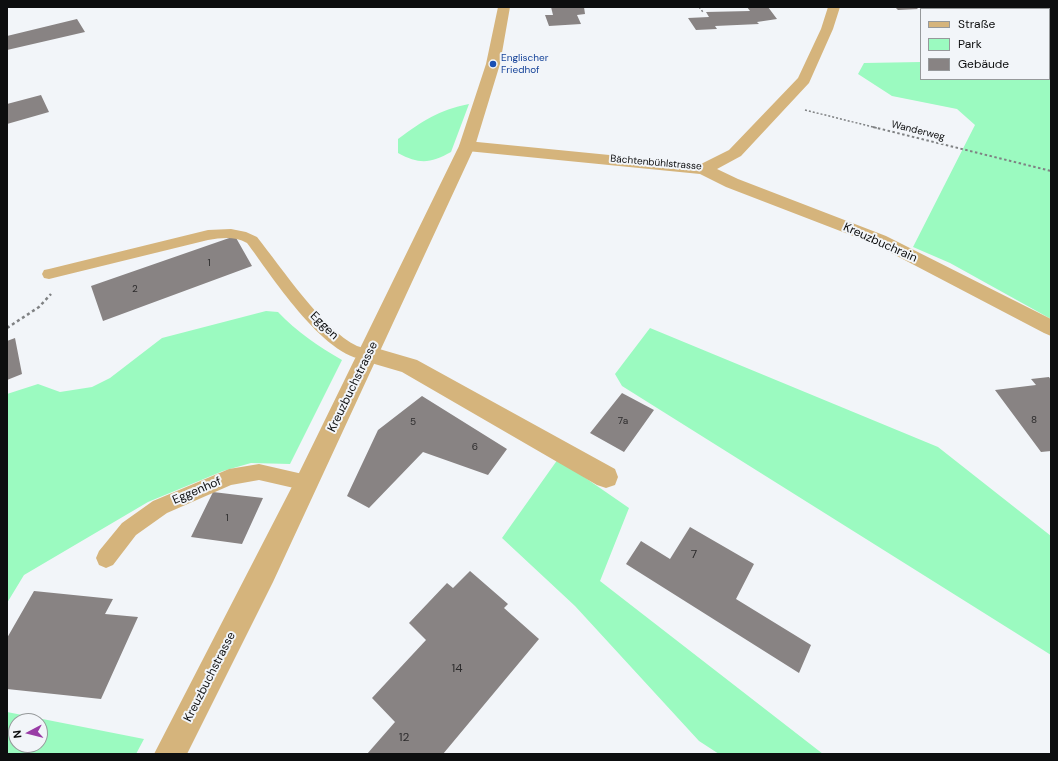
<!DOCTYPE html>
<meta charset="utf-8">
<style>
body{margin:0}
#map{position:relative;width:1058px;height:761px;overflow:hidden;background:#f2f5f9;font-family:"DM Sans",sans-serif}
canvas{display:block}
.frame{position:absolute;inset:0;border:8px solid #0d0e0f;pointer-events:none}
.legend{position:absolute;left:920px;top:8px;width:130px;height:72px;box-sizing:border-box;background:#f2f5f9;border:1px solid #96999b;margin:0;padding:5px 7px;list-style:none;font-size:12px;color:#0d0e0f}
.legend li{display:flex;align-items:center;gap:8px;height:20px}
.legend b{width:20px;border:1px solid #96999b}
.north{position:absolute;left:8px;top:713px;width:40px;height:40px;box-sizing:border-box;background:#f2f5f9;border:1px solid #96999b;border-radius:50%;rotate:263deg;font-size:11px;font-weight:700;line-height:16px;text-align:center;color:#0d0e0f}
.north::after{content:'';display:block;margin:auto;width:14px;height:18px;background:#993ca6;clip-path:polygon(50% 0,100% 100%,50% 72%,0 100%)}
</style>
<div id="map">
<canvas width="1058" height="761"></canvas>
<div class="frame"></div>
<ul class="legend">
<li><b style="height:5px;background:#d5b47c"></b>Straße</li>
<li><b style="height:11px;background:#9bfac0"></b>Park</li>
<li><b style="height:11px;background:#888383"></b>Gebäude</li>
</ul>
<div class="north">N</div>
</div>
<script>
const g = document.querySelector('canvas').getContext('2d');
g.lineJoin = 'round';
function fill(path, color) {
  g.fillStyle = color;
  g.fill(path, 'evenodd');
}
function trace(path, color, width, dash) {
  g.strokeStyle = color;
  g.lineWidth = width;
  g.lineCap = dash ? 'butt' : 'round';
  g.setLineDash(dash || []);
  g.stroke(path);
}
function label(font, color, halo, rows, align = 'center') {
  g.font = font + ' "DM Sans",sans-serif';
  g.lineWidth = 4;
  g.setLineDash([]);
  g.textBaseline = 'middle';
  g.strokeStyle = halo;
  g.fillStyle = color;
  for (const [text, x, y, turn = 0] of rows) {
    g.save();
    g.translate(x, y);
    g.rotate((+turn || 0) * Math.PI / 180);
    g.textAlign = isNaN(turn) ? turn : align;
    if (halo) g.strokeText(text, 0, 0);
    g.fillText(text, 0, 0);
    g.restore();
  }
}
fill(new Path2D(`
 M 1049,27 L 1051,28 L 1051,319 L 950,263 L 913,247 L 975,125 L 957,109 L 892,96 L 858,74 L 864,63 L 921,62 L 921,79 L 1049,79 Z
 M 469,104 L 451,152 C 431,163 420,165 398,153 L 398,139 C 423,121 438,110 469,104 Z
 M 266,311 L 278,312 C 297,332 318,346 342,360 L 290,464 L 251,463 L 223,471 L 148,502 L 24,575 L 7,603 L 7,394 L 38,384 L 60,392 L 92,387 L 110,378 L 162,338 Z
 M 650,328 L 938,447 L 1051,536 L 1051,655 L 622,386 L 615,374 Z
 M 558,459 L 629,508 L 600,581 L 823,754 L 719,754 L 699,741 L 575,606 L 502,538 Z
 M 7,712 L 144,739 L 136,754 L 7,754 ZM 16,721 L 40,721 L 40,745 L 16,745 Z`), '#9bfac0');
fill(new Path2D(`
 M 1049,76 L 1051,76 L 1051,80 L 1047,79 L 1049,79 Z`), '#17b1d4');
fill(new Path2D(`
 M 551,7 L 584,7 L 585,14 L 577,15 L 581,24 L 549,26 L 545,15 L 553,15 Z
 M 747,7 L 768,7 L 777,19 L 757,22 L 759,24 L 715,26 L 717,29 L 696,30 L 688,18 L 709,17 L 706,12 L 750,11 Z
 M 895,7 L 916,7 L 918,9 L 898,10 Z
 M 77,19 L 85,32 L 7,50 L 7,36 Z
 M 41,95 L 49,112 L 7,124 L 7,104 Z
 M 235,236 L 252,266 L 103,321 L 91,286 Z
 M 15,338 L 22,374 L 7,380 L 7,341 Z
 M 1049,377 L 1051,380 L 1051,451 L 1041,452 L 995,390 L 1036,385 L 1031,379 Z
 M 622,393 L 654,410 L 624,452 L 590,433 Z
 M 422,396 L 507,449 L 488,475 L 423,452 L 369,508 L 347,496 L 378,430 Z
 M 213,492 L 263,498 L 242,544 L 191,537 Z
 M 690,527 L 754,564 L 736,599 L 811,645 L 799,673 L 626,564 L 641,541 L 670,559 Z
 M 470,571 L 508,604 L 504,608 L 539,639 L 443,754 L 367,754 L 395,722 L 372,698 L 426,640 L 409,623 L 447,583 L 453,588 Z
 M 34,591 L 113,599 L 105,614 L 138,617 L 101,699 L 7,689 L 7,638 Z`), '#888383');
trace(new Path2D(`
 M 699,7 L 703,12
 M 984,7 L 991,9
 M 1049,26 L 1051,26
 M 805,110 L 877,128`), '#7f8183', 1.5, [2, 2]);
trace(new Path2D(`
 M 873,127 L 1051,171`), '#7f8183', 2, [2.5, 2.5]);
trace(new Path2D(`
 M 7,328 L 39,307 L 51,294`), '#7f8183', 2.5, [3, 3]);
fill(new Path2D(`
 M 231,229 L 246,232 L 257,237 C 281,267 323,330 357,346 C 362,348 369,348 375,350 L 377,354 L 375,358 C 332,372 270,273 247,243 C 234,236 222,238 208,240 L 49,279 L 44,278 L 42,274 L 44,270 L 49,269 L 208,230 Z
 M 259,464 L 307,475 L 314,477 L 317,483 L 314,489 L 307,491 L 259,480 L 231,485 L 167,513 L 136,535 L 113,565 L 106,568 L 99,565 L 96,558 L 99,551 L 122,523 L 153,501 L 229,469 Z`), '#d5b47c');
fill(new Path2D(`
 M 828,7 L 840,7 L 833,29 L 809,83 L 741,156 L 717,169 L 738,179 L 886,236 L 1051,319 L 1051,336 L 1044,333 L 874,244 L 726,187 L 700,174 L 467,151 L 461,149 L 459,146 L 461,143 L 467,141 L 701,164 L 729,150 L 798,78 L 821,29 Z
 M 369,346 L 417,360 L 615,469 L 618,477 L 615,485 L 606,488 L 597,485 L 402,372 L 361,360 L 358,354 L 361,348 Z`), '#d5b47c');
fill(new Path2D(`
 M 498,7 L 510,7 L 500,64 L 475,146 L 273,582 L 187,754 L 154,754 L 298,475 L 459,146 L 486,64 Z`), '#d5b47c');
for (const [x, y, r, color] of [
 [493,64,4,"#1a4fb4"]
]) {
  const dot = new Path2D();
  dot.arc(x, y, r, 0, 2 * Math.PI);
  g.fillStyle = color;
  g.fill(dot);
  trace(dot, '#f2f5f9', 1.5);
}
label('10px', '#164399', '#f2f5f9', [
 ["Englischer",501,58],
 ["Friedhof",501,70]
], 'left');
label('10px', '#0d0e0f', '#f2f5f9', [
 ["Wanderweg",918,131,14],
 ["Bächtenbühlstrasse",656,163,5]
]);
label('10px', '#2c2b2c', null, [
 ["1",209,263],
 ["2",135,289],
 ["8",1034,420],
 ["7a",623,421],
 ["5",413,422],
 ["6",475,447],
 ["1",227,518]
]);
label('12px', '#0d0e0f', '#f2f5f9', [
 ["Kreuzbuchrain",880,243,24],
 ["Eggen",324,326,44],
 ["Kreuzbuchstrasse",353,387,-64],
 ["Eggenhof",197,491,-23],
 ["Kreuzbuchstrasse",210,677,-63]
]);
label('12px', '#2c2b2c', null, [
 ["7",694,555],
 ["14",457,669],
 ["12",404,738]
]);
</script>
